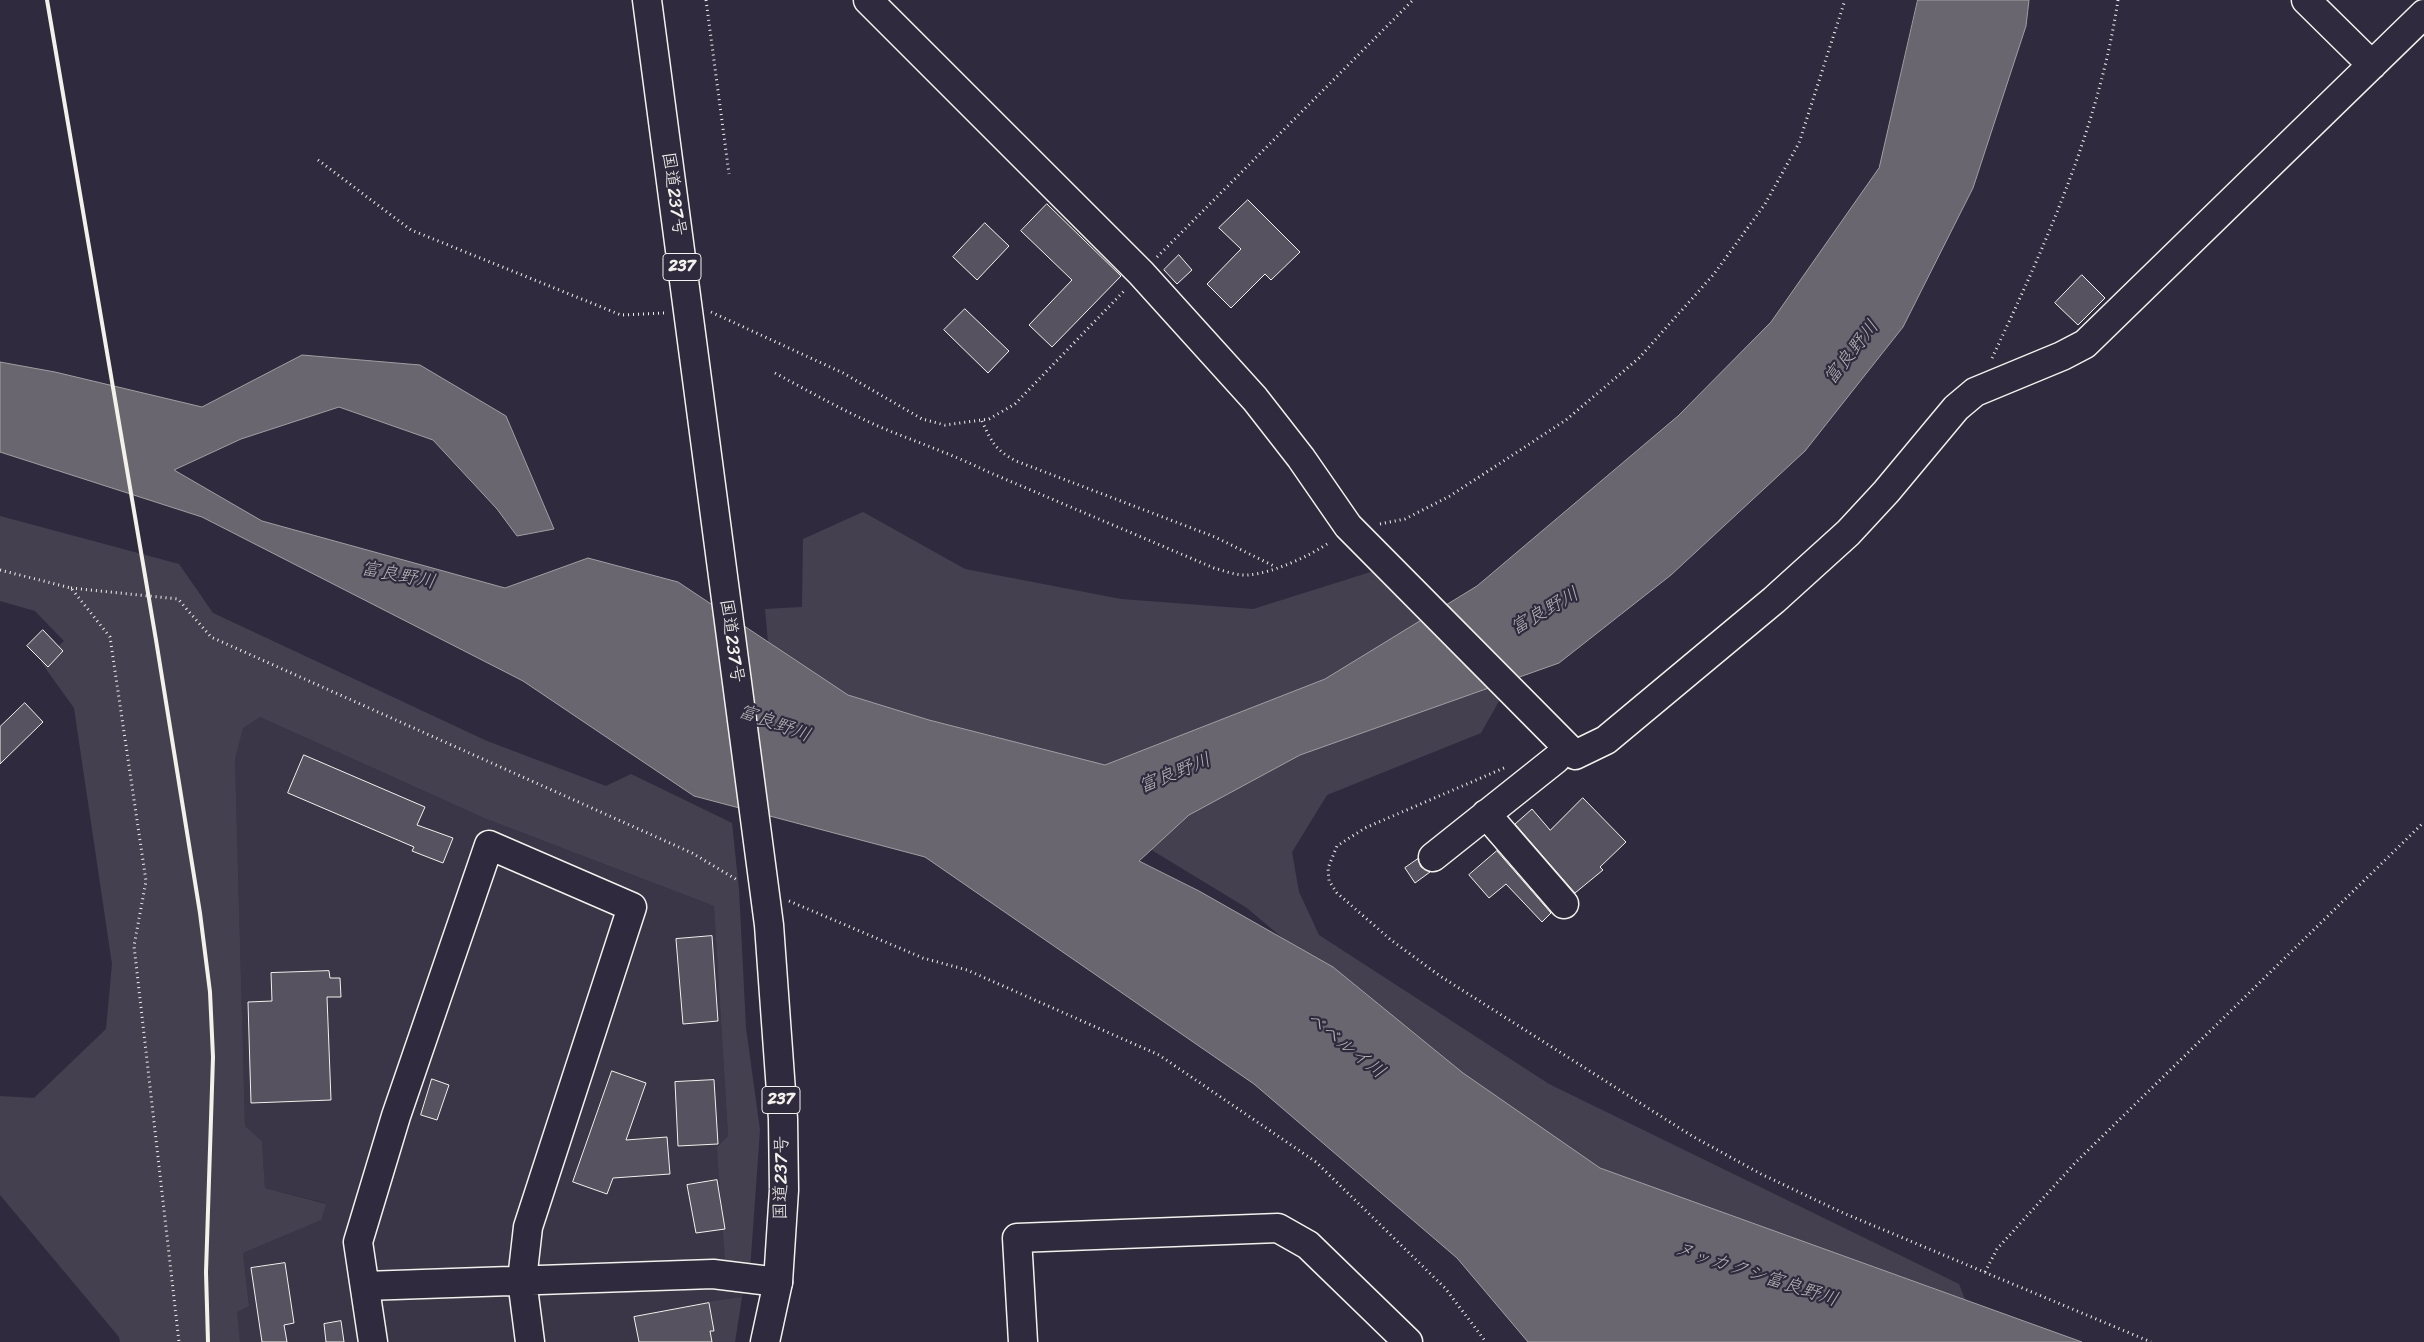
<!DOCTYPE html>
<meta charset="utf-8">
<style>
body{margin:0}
canvas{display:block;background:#2f2a3d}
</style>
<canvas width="2424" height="1342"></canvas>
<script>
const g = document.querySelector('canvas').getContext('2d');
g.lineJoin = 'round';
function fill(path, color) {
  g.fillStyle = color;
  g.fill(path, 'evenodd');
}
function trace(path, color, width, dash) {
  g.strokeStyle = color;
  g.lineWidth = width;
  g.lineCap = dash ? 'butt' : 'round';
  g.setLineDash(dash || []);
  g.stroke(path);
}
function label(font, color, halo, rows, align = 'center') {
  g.font = font + ' Sriracha,"Klee One",sans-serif';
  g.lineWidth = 4.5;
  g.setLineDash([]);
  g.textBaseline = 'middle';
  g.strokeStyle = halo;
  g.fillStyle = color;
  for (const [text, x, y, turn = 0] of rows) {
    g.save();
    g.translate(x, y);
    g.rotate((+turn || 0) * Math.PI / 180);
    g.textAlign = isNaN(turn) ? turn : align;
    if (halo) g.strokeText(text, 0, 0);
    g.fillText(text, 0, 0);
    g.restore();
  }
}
fill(new Path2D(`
 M 260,717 L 484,818 L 714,906 L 728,1136 L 717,1147 L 750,1270 L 742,1297 L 705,1302 L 706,1342 L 240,1342 L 236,1312 L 249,1306 L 243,1253 L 320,1220 L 325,1203 L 265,1188 L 262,1141 L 245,1126 L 235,759 L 243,727 Z`), '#3b3647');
fill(new Path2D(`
 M 863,512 L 965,569 L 1121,599 L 1253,609 L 1390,566 L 1516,671 L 1481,733 L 1327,795 L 1292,852 L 1299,892 L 1319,935 L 1549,1084 L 1959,1284 L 1970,1312 L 1647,1218 L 1474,1100 L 1247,908 L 1145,846 L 797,674 L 768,642 L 765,609 L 802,607 L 803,539 Z
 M 0,516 L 179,564 L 213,613 L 487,741 L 606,786 L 631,774 L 732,823 L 739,890 L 746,1028 L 760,1130 L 750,1270 L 726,1274 L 717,1147 L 728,1136 L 714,906 L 484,818 L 260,717 L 243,728 L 235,759 L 245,1126 L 262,1141 L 265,1188 L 326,1204 L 321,1220 L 243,1253 L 249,1306 L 237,1312 L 240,1342 L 120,1342 L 119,1337 L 0,1195 L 0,1096 L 34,1098 L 106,1029 L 112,964 L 74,708 L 41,662 L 64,641 L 35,611 L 0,601 Z
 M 742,1297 L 735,1342 L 706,1342 L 705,1302 Z`), '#454050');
const water = new Path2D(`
 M 1918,0 L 2029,0 L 2026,26 L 1973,188 L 1903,327 L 1805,451 L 1671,575 L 1559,663 L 1300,755 L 1189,815 L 1139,861 L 1199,891 L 1333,967 L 1463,1073 L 1600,1168 L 2082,1342 L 1528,1342 L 1457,1258 L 1254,1084 L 925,857 L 694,796 L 523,681 L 202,517 L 0,452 L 0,362 L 55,372 L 202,407 L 302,355 L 420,365 L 506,416 L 554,529 L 517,536 L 497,509 L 433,440 L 339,407 L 241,439 L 174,470 L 262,521 L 505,588 L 588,558 L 678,582 L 848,695 L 929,720 L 1105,765 L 1325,679 L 1477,586 L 1678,416 L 1771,322 L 1879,168 Z`);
fill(water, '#6a6670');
trace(water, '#a19ea0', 1);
const building = new Path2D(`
 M 1248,200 L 1300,252 L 1271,280 L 1265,274 L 1231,308 L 1207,284 L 1241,249 L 1219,228 Z
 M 1047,204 L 1121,276 L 1052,347 L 1029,325 L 1072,280 L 1021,231 Z
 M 985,223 L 1009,246 L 977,280 L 953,257 Z
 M 1179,255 L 1192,270 L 1177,284 L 1164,270 Z
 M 2082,275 L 2105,298 L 2078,325 L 2055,303 Z
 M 965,309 L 1009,351 L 988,373 L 944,330 Z
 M 43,630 L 63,651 L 48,667 L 27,646 Z
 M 25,703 L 43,722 L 0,764 L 0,727 Z
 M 304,755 L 425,807 L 417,825 L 453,838 L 443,863 L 412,851 L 414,847 L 288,793 Z
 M 1583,798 L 1626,842 L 1600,867 L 1603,870 L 1575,893 L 1515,824 L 1532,809 L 1550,830 Z
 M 1497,851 L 1551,913 L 1542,922 L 1506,884 L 1489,898 L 1469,875 Z
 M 1418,859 L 1421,867 L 1430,872 L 1415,883 L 1405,868 Z
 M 712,936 L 718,1021 L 683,1024 L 676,939 Z
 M 329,971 L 330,978 L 340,978 L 341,997 L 327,997 L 331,1100 L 251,1103 L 248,1002 L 272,1001 L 271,973 Z
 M 612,1071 L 646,1083 L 626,1140 L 667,1137 L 670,1174 L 613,1178 L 607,1194 L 573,1182 Z
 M 432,1079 L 449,1085 L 437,1120 L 421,1115 Z
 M 714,1080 L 718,1144 L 678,1146 L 675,1082 Z
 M 717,1180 L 725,1229 L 696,1233 L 687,1185 Z
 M 285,1263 L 294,1323 L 284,1325 L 287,1342 L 262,1342 L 251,1268 Z
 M 709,1303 L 714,1331 L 710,1331 L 712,1342 L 639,1342 L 634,1317 Z
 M 341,1321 L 344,1342 L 326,1342 L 324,1324 Z`);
fill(building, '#56525f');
trace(building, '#f4f1e8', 1);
const minor = new Path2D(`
 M 868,0 L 1141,273 L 1255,399 L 1301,458 L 1348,526 L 1575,755 L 1606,740 L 1774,600 L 1848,533 L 1886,492 L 1956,408 L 1975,392 L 2062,356 L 2085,344 L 2424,14
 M 2306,0 L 2372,65
 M 1486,814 L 1564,904
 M 1433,857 L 1556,759
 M 365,1286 L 713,1274 L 778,1282
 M 373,1342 L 358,1242 L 396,1116 L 489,845 L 632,907 L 528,1227 L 522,1280 L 530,1342
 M 1023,1342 L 1017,1238 L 1278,1228 L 1308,1245 L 1408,1342`);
const highway = new Path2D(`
 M 647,0 L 769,925 L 783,1119 L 784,1190 L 778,1282 L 765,1342`);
trace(minor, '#f4f1e8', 31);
trace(highway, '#f4f1e8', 31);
trace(new Path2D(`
 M 706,0 L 729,174
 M 318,160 L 411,230 L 621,315 L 665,313
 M 1157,257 L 1413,0
 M 711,312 L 843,373 L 922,419 L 945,425 L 989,419 L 1015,404 L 1125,290
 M 1992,358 C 2046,244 2099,126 2118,0
 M 775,373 C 810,392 844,411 880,427 C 916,442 952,454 986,471 L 1214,568 C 1225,571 1237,576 1248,575 C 1273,573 1310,556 1330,542
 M 982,421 C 991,441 995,450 1016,461 L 1215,537 L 1276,567
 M 1380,524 L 1405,519 L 1450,496 L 1566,420 L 1639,358 L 1714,274 L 1765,204 L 1799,143 L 1845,0
 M 0,570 L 71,588 L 110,637 L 146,881 L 134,946 L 179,1342
 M 71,588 L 178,599 L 211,637 L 692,853 L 739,881
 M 1504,768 L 1365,828 L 1337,846 L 1328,868 L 1329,881 L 1337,893 L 1391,940 L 1440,976 L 1692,1136 L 1761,1174 L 1841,1212 L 2151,1342
 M 789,901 L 923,958 L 967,970 L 1159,1055 L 1316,1162 L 1445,1288 L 1486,1342
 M 1985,1272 L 1997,1249 L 2075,1163 L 2424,822`), '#f4f1e8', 3, [1, 4]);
trace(minor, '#2f2a3d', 28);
trace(highway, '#2f2a3d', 28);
trace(new Path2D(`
 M 47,0 L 156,640 L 200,913 L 210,992 L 213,1057 L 206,1272 L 208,1342`), '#f4f1e8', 4);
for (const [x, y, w] of [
 [682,267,38],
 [781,1100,38]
]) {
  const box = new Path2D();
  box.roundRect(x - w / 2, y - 13.5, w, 27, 4);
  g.fillStyle = '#2f2a3d';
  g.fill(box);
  trace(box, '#f4f1e8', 1);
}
label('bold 16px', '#f4f1e8', null, [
 ["237",682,267],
 ["237",781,1100]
]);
label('18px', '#f4f1e8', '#2f2a3d', [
 ["国道237号",673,194,82],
 ["国道237号",731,641,82],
 ["国道237号",782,1178,-89]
]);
label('italic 19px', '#b6b2b2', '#2f2a3d', [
 ["富良野川",1852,353,-52],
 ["富良野川",398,576,11],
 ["富良野川",1545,612,-30],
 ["富良野川",774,724,20],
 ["富良野川",1175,774,-22],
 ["ベベルイ川",1345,1046,38],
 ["ヌッカクシ富良野川",1756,1275,18]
]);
</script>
